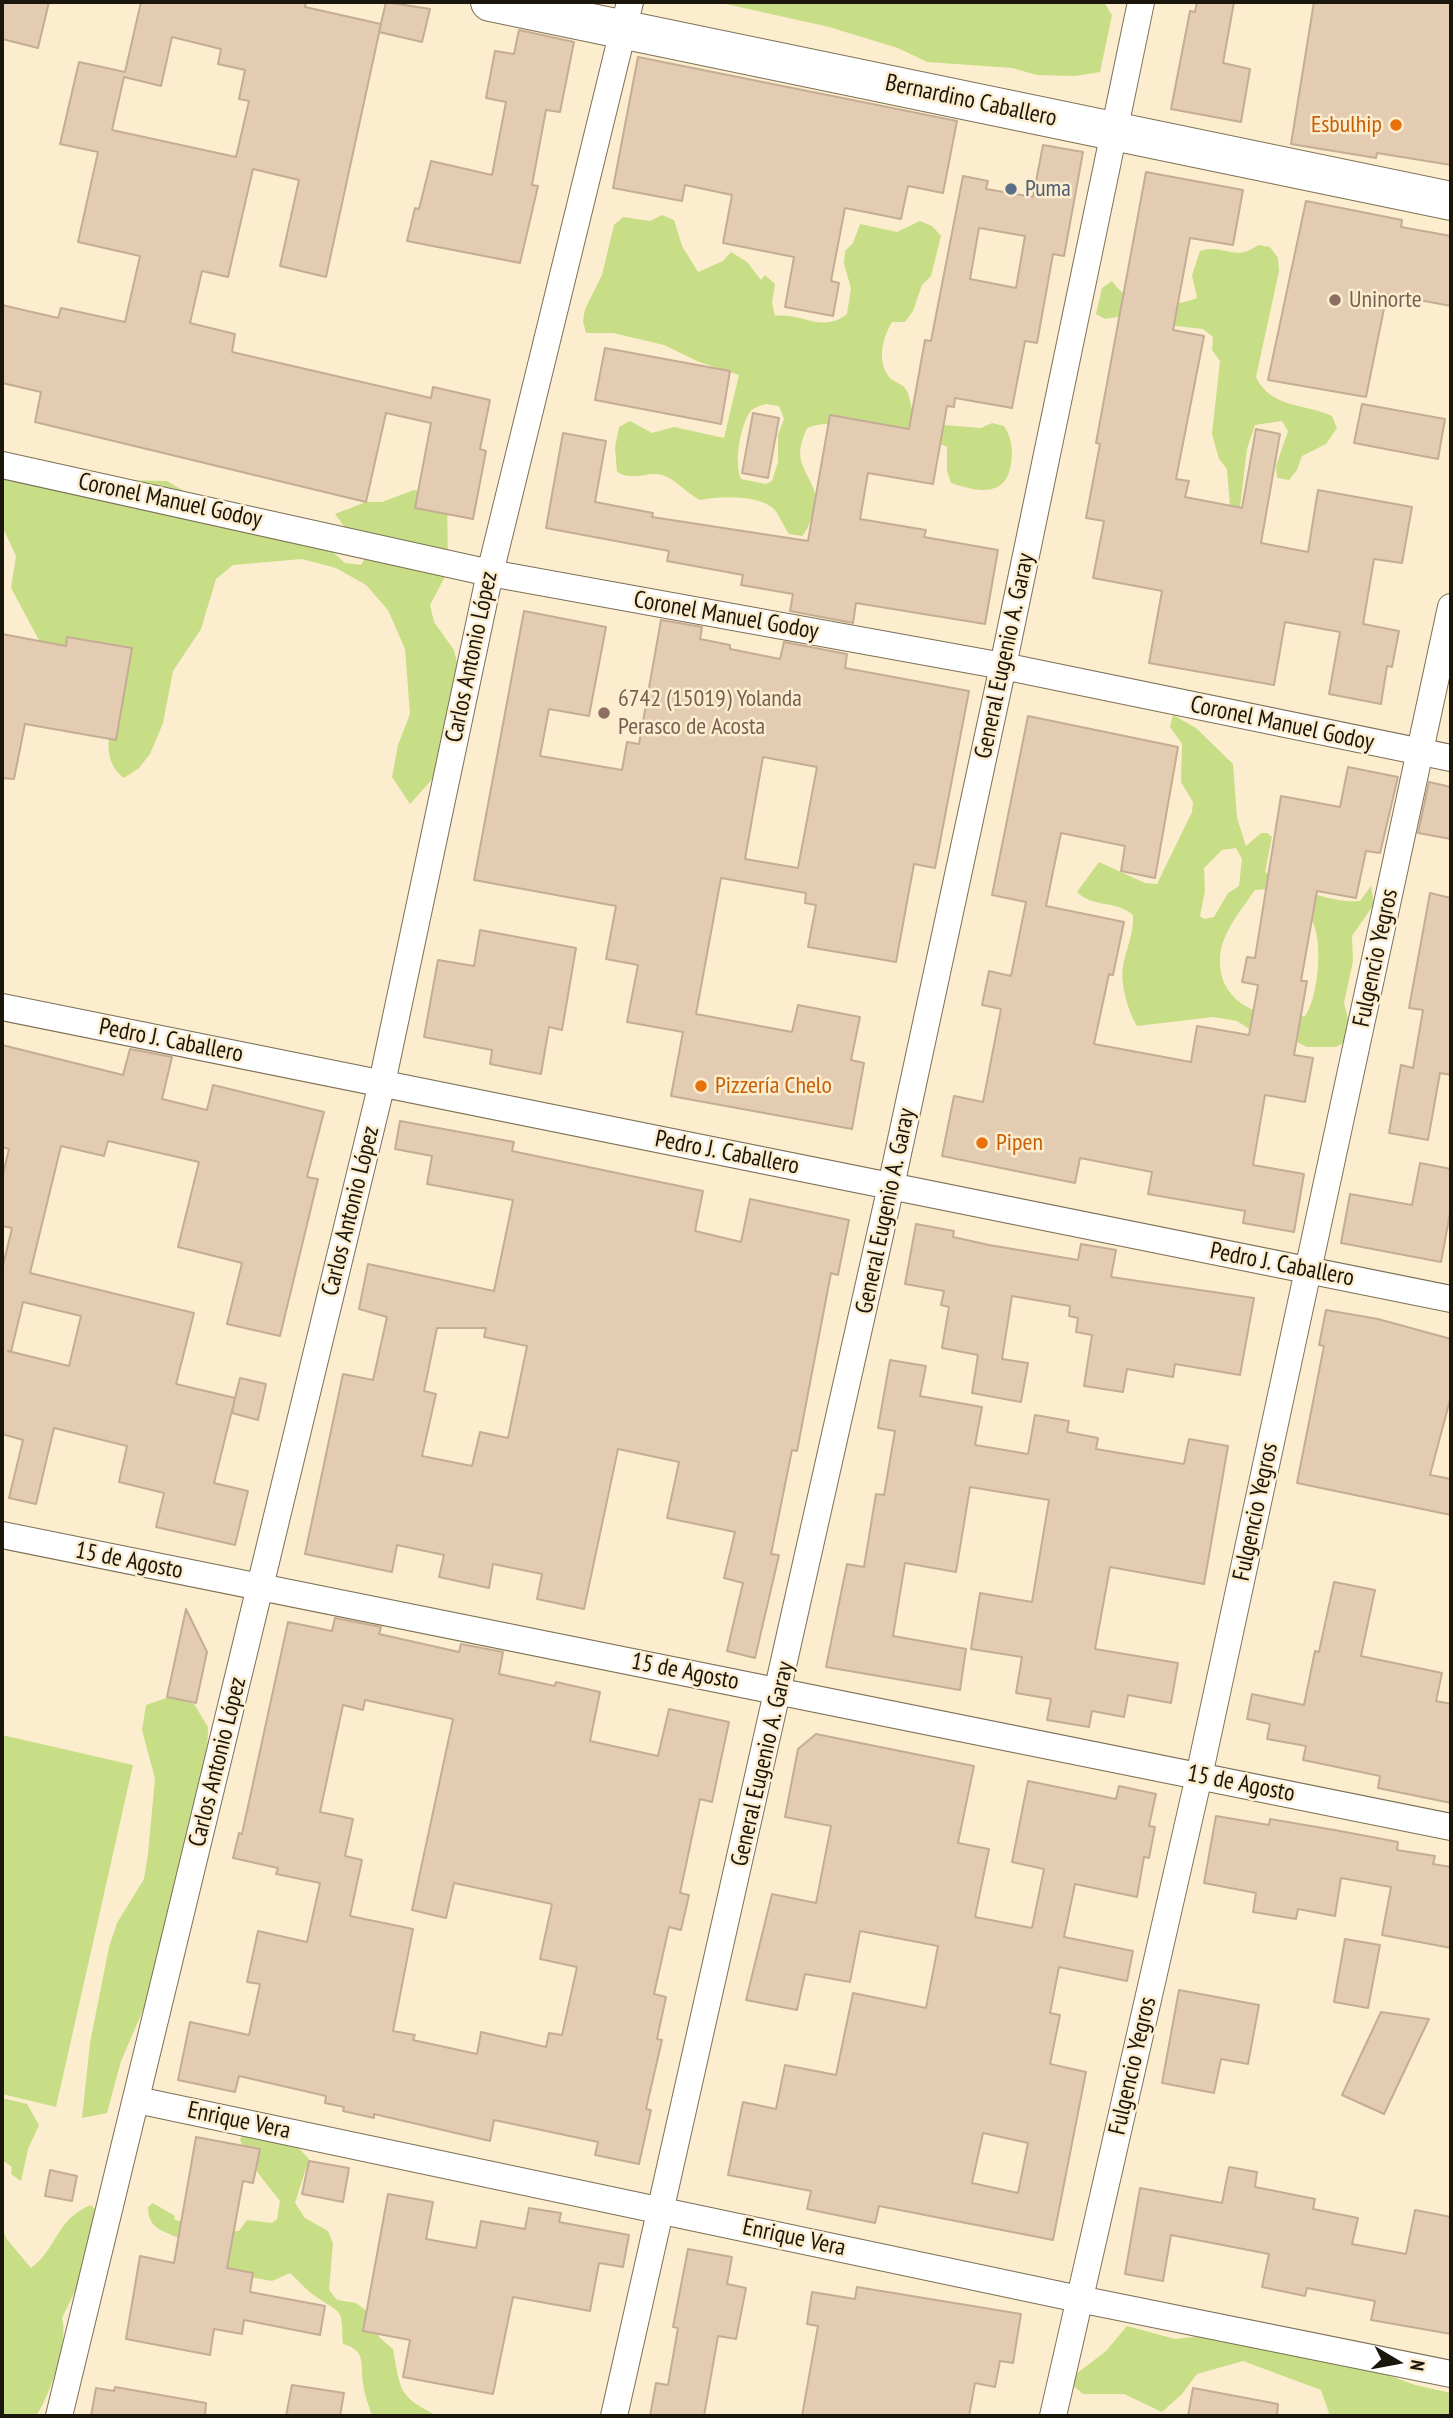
<!DOCTYPE html>
<meta charset="utf-8">
<style>
body{margin:0}
#map{position:relative;width:1453px;height:2418px;overflow:hidden;background:#fcedce;font-family:"PT Sans Narrow",sans-serif}
canvas{display:block}
.frame{position:absolute;inset:0;border:4px solid #1b160b;pointer-events:none}
.north{position:absolute;left:1362px;top:2327px;width:70px;height:70px;-webkit-text-stroke:5px #fcedce;paint-order:stroke;rotate:100deg;font-size:19px;font-weight:700;line-height:28px;text-align:center;color:#1b160b}
.north::after{content:'';display:block;margin:auto;width:24px;height:32px;background:#1b160b;clip-path:polygon(50% 0,100% 100%,50% 72%,0 100%)}
</style>
<div id="map">
<canvas width="1453" height="2418"></canvas>
<div class="frame"></div>
<div class="north">N</div>
</div>
<script>
const g = document.querySelector('canvas').getContext('2d');
g.lineJoin = 'round';
function fill(path, color) {
  g.fillStyle = color;
  g.fill(path, 'evenodd');
}
function trace(path, color, width, dash) {
  g.strokeStyle = color;
  g.lineWidth = width;
  g.lineCap = dash ? 'butt' : 'round';
  g.setLineDash(dash || []);
  g.stroke(path);
}
function label(font, color, halo, rows, align = 'center') {
  g.font = font + ' "PT Sans Narrow",sans-serif';
  g.lineWidth = 5;
  g.setLineDash([]);
  g.textBaseline = 'middle';
  g.strokeStyle = halo;
  g.fillStyle = color;
  for (const [text, x, y, turn = 0] of rows) {
    g.save();
    g.translate(x, y);
    g.rotate((+turn || 0) * Math.PI / 180);
    g.textAlign = isNaN(turn) ? turn : align;
    if (halo) g.strokeText(text, 0, 0);
    g.fillText(text, 0, 0);
    g.restore();
  }
}
fill(new Path2D(`
 M 717,2 L 1104,2 L 1112,15 L 1100,72 L 1075,76 L 1037,75 L 1012,68 L 927,62 L 898,48 L 829,27 Z
 M 662,215 L 674,220 L 682,246 L 698,272 L 723,261 L 731,252 L 747,262 L 761,280 L 765,275 L 775,284 L 772,303 L 775,316 C 802,312 822,334 847,314 L 851,288 L 844,264 L 845,251 L 853,243 L 860,224 L 897,232 L 920,221 L 932,226 L 941,236 L 931,276 L 922,285 L 913,311 L 905,322 L 892,322 C 882,339 876,363 891,379 C 895,382 902,384 905,388 C 913,399 908,410 920,423 L 981,428 L 992,423 L 1004,426 C 1012,439 1013,448 1011,463 C 1007,498 977,492 951,483 L 947,471 L 947,447 C 936,442 923,435 911,432 C 887,427 828,418 807,428 C 793,460 803,463 814,490 C 818,500 810,529 802,536 L 789,534 C 784,527 780,517 775,510 C 760,494 719,496 700,500 C 688,494 678,482 667,477 C 650,468 636,483 617,472 L 615,448 L 619,427 L 630,421 L 652,433 L 674,427 L 724,438 L 739,375 L 699,362 L 664,345 L 613,333 L 586,333 L 583,321 L 585,309 L 602,275 L 614,225 L 623,217 L 650,221 ZM 766,404 L 779,406 L 784,419 L 778,435 L 778,462 L 772,481 L 766,484 L 741,479 C 734,461 740,427 750,412 C 754,407 760,406 766,404 Z
 M 1258,245 L 1270,247 L 1278,258 L 1279,271 L 1256,377 C 1271,409 1305,403 1332,416 L 1337,428 L 1326,444 L 1302,456 L 1297,470 L 1289,480 L 1277,478 L 1276,466 L 1288,431 L 1282,421 L 1255,425 L 1247,449 L 1239,515 L 1230,507 L 1227,469 L 1219,459 L 1212,434 L 1220,361 L 1212,350 L 1213,337 L 1203,329 L 1150,323 L 1129,315 L 1105,319 L 1096,314 L 1102,288 L 1112,281 C 1131,309 1168,309 1197,298 L 1192,275 L 1200,251 C 1224,243 1234,263 1258,245 Z
 M 2,458 L 84,479 L 167,481 L 212,508 L 294,518 L 345,563 L 361,565 L 370,550 L 355,541 L 335,514 L 366,502 L 382,502 L 414,490 L 447,495 L 448,571 L 430,605 L 434,622 L 454,650 L 462,684 L 452,757 L 410,804 L 392,777 L 398,745 L 410,714 L 405,649 L 388,610 L 366,585 L 336,568 L 302,559 L 233,565 L 216,579 L 201,629 L 173,671 L 163,723 L 150,754 L 139,768 L 124,778 C 103,762 109,741 111,717 L 47,655 L 11,588 L 16,556 L 2,526 Z
 M 1173,715 L 1196,728 L 1233,764 L 1237,818 L 1246,846 L 1261,833 L 1267,833 L 1272,837 L 1265,872 C 1288,886 1333,904 1360,901 L 1371,886 L 1374,904 L 1352,936 L 1353,961 L 1344,1003 L 1350,1027 L 1349,1040 L 1336,1047 L 1307,1047 L 1295,1041 L 1258,1035 L 1237,1021 L 1213,1017 L 1137,1026 C 1128,1011 1120,984 1123,966 C 1126,948 1134,935 1133,915 C 1116,900 1093,908 1077,892 L 1099,862 L 1145,883 L 1157,884 L 1192,812 L 1193,802 L 1181,782 L 1182,744 L 1170,727 ZM 1236,848 L 1242,859 L 1239,886 L 1228,893 L 1214,917 L 1204,919 L 1200,916 L 1205,891 L 1204,868 L 1222,850 ZM 1270,889 C 1281,896 1299,904 1308,914 C 1325,933 1319,997 1305,1016 C 1266,1023 1217,1004 1220,958 C 1221,933 1242,909 1255,890 Z
 M 169,1697 L 194,1704 L 208,1727 L 206,1784 L 153,1987 L 121,2061 L 107,2113 L 82,2118 L 90,2043 L 109,1947 L 117,1923 L 144,1879 L 148,1854 L 155,1779 L 142,1730 L 146,1705 Z
 M 2,1735 L 133,1765 L 56,2107 L 2,2094 Z
 M 2,2098 L 27,2104 L 39,2125 L 28,2149 L 21,2181 L 11,2174 L 12,2167 L 2,2160 Z
 M 242,2135 L 287,2136 L 309,2159 L 295,2203 L 305,2218 L 328,2231 L 333,2243 L 329,2290 L 337,2300 L 356,2303 L 376,2318 L 379,2337 L 393,2349 C 401,2392 398,2396 438,2416 L 372,2416 C 369,2406 364,2394 363,2383 C 360,2363 367,2351 343,2344 C 341,2306 344,2316 315,2296 C 306,2290 298,2280 290,2273 L 272,2281 L 205,2269 C 199,2261 193,2248 185,2242 C 168,2230 148,2233 148,2207 L 153,2203 L 175,2216 L 174,2219 C 179,2223 231,2232 239,2231 L 247,2220 L 272,2223 L 277,2219 L 280,2201 L 250,2163 L 240,2140 Z
 M 91,2205 L 101,2215 L 81,2279 L 62,2318 C 69,2342 50,2395 36,2416 L 2,2416 L 2,2226 L 6,2238 L 31,2268 C 57,2249 56,2219 91,2205 Z
 M 1127,2326 L 1175,2339 L 1229,2333 L 1349,2361 L 1415,2385 L 1451,2393 L 1451,2416 L 1330,2416 L 1321,2390 L 1243,2361 L 1197,2374 L 1181,2395 L 1162,2412 L 1124,2394 L 1083,2394 L 1067,2381 L 1106,2351 Z`), '#c7de86');
const building = new Path2D(`
 M 2,2 L 49,2 L 38,48 L 2,39 Z
 M 141,2 L 306,2 L 305,7 L 381,24 L 326,277 L 280,266 L 299,180 L 253,169 L 228,277 L 202,271 L 190,323 L 235,334 L 232,352 L 431,398 L 433,387 L 490,400 L 480,449 L 486,451 L 473,519 L 415,508 L 431,423 L 386,413 L 366,502 L 35,422 L 41,392 L 2,383 L 2,305 L 58,318 L 61,308 L 125,322 L 140,256 L 78,242 L 98,152 L 60,144 L 79,62 L 125,72 ZM 172,37 L 221,49 L 218,64 L 245,70 L 239,99 L 249,101 L 236,157 L 112,130 L 124,77 L 161,86 Z
 M 386,2 L 430,9 L 422,42 L 379,32 Z
 M 1197,2 L 1234,2 L 1223,63 L 1250,69 L 1241,122 L 1171,109 L 1190,11 L 1195,12 Z
 M 1314,2 L 1451,2 L 1451,165 L 1377,153 L 1376,158 L 1291,144 Z
 M 519,30 L 574,42 L 560,112 L 546,110 L 532,185 L 538,186 L 520,263 L 407,241 L 415,208 L 419,209 L 431,161 L 492,175 L 506,102 L 486,98 L 495,51 L 514,54 Z
 M 638,57 L 957,121 L 943,193 L 908,186 L 901,219 L 845,208 L 831,281 L 839,283 L 833,316 L 785,307 L 794,257 L 723,243 L 732,195 L 685,185 L 682,201 L 613,188 Z
 M 1043,145 L 1083,152 L 1064,256 L 1053,254 L 1037,343 L 1025,341 L 1012,408 L 955,398 L 954,407 L 947,406 L 933,484 L 868,473 L 860,519 L 926,530 L 924,537 L 998,550 L 985,624 L 856,603 L 853,623 L 790,611 L 793,594 L 741,585 L 743,575 L 667,561 L 669,551 L 546,528 L 563,433 L 606,441 L 595,502 L 653,513 L 652,517 L 808,541 L 830,415 L 909,429 L 925,340 L 931,341 L 963,176 L 988,181 L 986,189 L 1033,197 ZM 979,228 L 1025,236 L 1016,288 L 970,279 Z
 M 1146,172 L 1243,190 L 1233,245 L 1190,238 L 1173,330 L 1204,336 L 1176,479 L 1189,481 L 1185,497 L 1242,508 L 1256,429 L 1280,434 L 1261,543 L 1308,552 L 1318,490 L 1412,507 L 1402,563 L 1374,559 L 1363,624 L 1399,631 L 1392,667 L 1387,666 L 1381,704 L 1329,694 L 1340,632 L 1285,622 L 1274,685 L 1149,663 L 1162,591 L 1093,578 L 1104,521 L 1086,518 L 1100,444 L 1096,443 Z
 M 1306,201 L 1402,220 L 1401,227 L 1451,236 L 1451,306 L 1387,294 L 1366,397 L 1268,380 Z
 M 605,348 L 730,371 L 721,424 L 595,400 Z
 M 1362,404 L 1445,419 L 1438,459 L 1354,443 Z
 M 753,413 L 779,418 L 768,478 L 742,473 Z
 M 524,611 L 606,627 L 589,716 L 549,709 L 540,756 L 622,770 L 627,742 L 639,744 L 661,620 L 702,627 L 700,639 L 730,645 L 730,649 L 780,659 L 784,642 L 847,654 L 845,668 L 969,691 L 935,868 L 914,864 L 896,962 L 808,947 L 816,905 L 805,903 L 806,893 L 721,878 L 696,1014 L 792,1032 L 798,1005 L 860,1017 L 851,1060 L 864,1063 L 852,1129 L 671,1096 L 683,1032 L 627,1022 L 638,965 L 606,959 L 616,906 L 474,880 ZM 763,757 L 817,767 L 798,868 L 745,859 Z
 M 2,634 L 66,646 L 67,637 L 132,648 L 116,740 L 25,724 L 14,779 L 2,778 Z
 M 1028,716 L 1178,747 L 1155,878 L 1121,871 L 1125,846 L 1061,833 L 1046,906 L 1124,922 L 1113,975 L 1109,974 L 1094,1044 L 1191,1062 L 1197,1026 L 1249,1035 L 1258,985 L 1242,982 L 1247,957 L 1255,958 L 1281,796 L 1340,807 L 1348,767 L 1398,777 L 1380,853 L 1366,851 L 1356,898 L 1317,891 L 1301,981 L 1307,981 L 1294,1055 L 1313,1058 L 1305,1102 L 1265,1095 L 1253,1165 L 1304,1174 L 1294,1232 L 1243,1223 L 1245,1211 L 1148,1194 L 1152,1172 L 1080,1158 L 1075,1183 L 942,1156 L 954,1096 L 983,1102 L 1001,1009 L 982,1005 L 989,971 L 1011,976 L 1026,902 L 992,895 Z
 M 1429,782 L 1451,787 L 1451,839 L 1418,833 Z
 M 1430,893 L 1451,898 L 1451,1075 L 1440,1073 L 1428,1140 L 1389,1133 L 1401,1065 L 1413,1068 L 1423,1010 L 1409,1008 Z
 M 480,930 L 576,948 L 562,1030 L 549,1027 L 541,1074 L 490,1064 L 492,1050 L 424,1037 L 438,960 L 474,966 Z
 M 2,1045 L 123,1075 L 130,1049 L 172,1057 L 162,1099 L 207,1110 L 213,1085 L 324,1112 L 307,1177 L 318,1179 L 280,1336 L 227,1324 L 242,1263 L 178,1247 L 199,1162 L 108,1141 L 104,1156 L 61,1146 L 30,1273 L 194,1313 L 176,1384 L 235,1398 L 240,1378 L 266,1384 L 258,1420 L 232,1413 L 235,1398 L 214,1483 L 248,1491 L 235,1545 L 156,1527 L 164,1493 L 119,1482 L 127,1446 L 54,1428 L 36,1504 L 9,1498 L 23,1440 L 2,1434 L 2,1270 L 12,1228 L 2,1226 L 2,1178 L 9,1149 L 2,1147 ZM 23,1302 L 81,1316 L 69,1366 L 8,1351 L 11,1352 Z
 M 400,1121 L 514,1142 L 512,1151 L 703,1191 L 695,1231 L 741,1242 L 750,1199 L 849,1220 L 838,1275 L 831,1273 L 797,1451 L 792,1450 L 771,1554 L 779,1555 L 755,1658 L 727,1651 L 743,1583 L 724,1578 L 735,1532 L 667,1518 L 679,1462 L 618,1449 L 584,1609 L 537,1599 L 542,1574 L 493,1564 L 489,1588 L 439,1577 L 444,1555 L 397,1545 L 392,1572 L 305,1554 L 343,1374 L 373,1380 L 387,1317 L 359,1309 L 368,1264 L 494,1291 L 513,1200 L 427,1184 L 432,1156 L 395,1149 ZM 437,1328 L 486,1328 L 484,1337 L 527,1346 L 508,1438 L 480,1432 L 472,1466 L 422,1456 L 436,1394 L 424,1391 Z
 M 1420,1163 L 1451,1169 L 1451,1208 L 1441,1262 L 1341,1243 L 1350,1194 L 1412,1205 Z
 M 916,1224 L 954,1231 L 953,1237 L 989,1245 L 1078,1260 L 1081,1244 L 1116,1250 L 1111,1277 L 1254,1298 L 1240,1375 L 1175,1364 L 1173,1377 L 1127,1369 L 1123,1392 L 1084,1386 L 1092,1335 L 1076,1332 L 1078,1318 L 1069,1316 L 1070,1306 L 1012,1296 L 1002,1359 L 1028,1363 L 1021,1402 L 972,1393 L 978,1355 L 942,1348 L 949,1307 L 941,1305 L 944,1291 L 905,1284 Z
 M 1326,1310 L 1378,1319 L 1451,1339 L 1451,1396 L 1430,1475 L 1451,1479 L 1451,1515 L 1297,1483 L 1324,1346 L 1319,1345 Z
 M 890,1360 L 926,1366 L 920,1396 L 982,1407 L 975,1445 L 1028,1454 L 1035,1415 L 1069,1421 L 1067,1432 L 1098,1438 L 1096,1449 L 1184,1464 L 1189,1439 L 1228,1446 L 1204,1584 L 1110,1567 L 1095,1649 L 1178,1663 L 1171,1703 L 1128,1695 L 1124,1717 L 1092,1711 L 1089,1727 L 1047,1720 L 1051,1699 L 1016,1693 L 1022,1657 L 971,1649 L 980,1593 L 1032,1602 L 1049,1500 L 970,1487 L 956,1572 L 905,1563 L 893,1636 L 966,1649 L 960,1690 L 826,1667 L 847,1564 L 864,1567 L 876,1494 L 884,1495 L 895,1431 L 878,1428 Z
 M 1334,1582 L 1375,1590 L 1361,1656 L 1442,1673 L 1436,1701 L 1451,1704 L 1451,1803 L 1378,1788 L 1380,1776 L 1303,1760 L 1306,1746 L 1267,1739 L 1270,1724 L 1247,1719 L 1252,1694 L 1304,1705 L 1315,1651 L 1319,1652 Z
 M 186,1609 L 207,1652 L 196,1703 L 167,1697 Z
 M 335,1618 L 381,1627 L 379,1634 L 459,1652 L 461,1644 L 503,1652 L 499,1674 L 555,1686 L 556,1682 L 600,1692 L 590,1741 L 658,1756 L 669,1709 L 729,1722 L 712,1802 L 700,1799 L 680,1893 L 689,1895 L 681,1930 L 669,1927 L 654,1994 L 666,1997 L 657,2039 L 662,2040 L 646,2109 L 651,2110 L 639,2164 L 595,2155 L 598,2142 L 494,2120 L 490,2141 L 374,2114 L 374,2118 L 343,2111 L 344,2107 L 325,2103 L 326,2096 L 239,2076 L 235,2092 L 178,2080 L 190,2022 L 249,2035 L 260,1984 L 247,1982 L 258,1931 L 307,1942 L 320,1883 L 276,1874 L 278,1868 L 233,1858 L 239,1833 L 242,1834 L 288,1622 L 332,1631 ZM 365,1700 L 453,1719 L 412,1910 L 446,1918 L 454,1883 L 552,1904 L 540,1959 L 577,1967 L 562,2035 L 549,2033 L 546,2047 L 481,2032 L 477,2054 L 413,2040 L 415,2035 L 393,2031 L 413,1929 L 350,1916 L 362,1860 L 345,1856 L 353,1819 L 320,1812 L 343,1705 L 363,1710 Z
 M 816,1734 L 974,1766 L 958,1843 L 989,1849 L 975,1917 L 1032,1928 L 1044,1869 L 1012,1862 L 1028,1781 L 1116,1799 L 1119,1786 L 1156,1794 L 1149,1826 L 1155,1827 L 1149,1858 L 1144,1857 L 1137,1897 L 1075,1884 L 1064,1937 L 1133,1951 L 1127,1981 L 1059,1967 L 1050,2013 L 1060,2015 L 1050,2064 L 1086,2072 L 1053,2240 L 879,2206 L 875,2223 L 807,2209 L 811,2191 L 728,2175 L 743,2102 L 776,2109 L 785,2065 L 836,2075 L 853,1993 L 926,2008 L 938,1946 L 860,1931 L 850,1982 L 805,1974 L 797,2010 L 746,2000 L 772,1894 L 816,1903 L 831,1826 L 785,1817 L 798,1749 ZM 983,2133 L 1028,2143 L 1018,2193 L 972,2183 Z
 M 1216,1816 L 1269,1825 L 1270,1819 L 1340,1831 L 1398,1842 L 1397,1850 L 1435,1856 L 1433,1864 L 1451,1867 L 1451,1948 L 1382,1935 L 1391,1887 L 1341,1878 L 1335,1916 L 1298,1909 L 1296,1919 L 1253,1912 L 1256,1893 L 1204,1883 Z
 M 1345,1939 L 1380,1945 L 1368,2008 L 1334,2002 Z
 M 1179,1990 L 1259,2005 L 1248,2064 L 1221,2059 L 1214,2093 L 1162,2083 Z
 M 1381,2012 L 1429,2019 L 1384,2114 L 1342,2095 Z
 M 196,2137 L 260,2149 L 253,2183 L 243,2181 L 227,2268 L 253,2273 L 250,2292 L 325,2306 L 320,2335 L 244,2320 L 242,2334 L 214,2329 L 210,2355 L 126,2339 L 140,2256 L 174,2263 Z
 M 309,2161 L 349,2168 L 343,2202 L 302,2194 Z
 M 1229,2167 L 1257,2172 L 1255,2187 L 1315,2199 L 1313,2209 L 1358,2218 L 1352,2244 L 1406,2254 L 1415,2210 L 1451,2217 L 1451,2334 L 1371,2320 L 1375,2301 L 1307,2288 L 1305,2296 L 1262,2287 L 1269,2254 L 1171,2235 L 1163,2281 L 1125,2274 L 1140,2188 L 1222,2203 Z
 M 50,2170 L 77,2176 L 72,2201 L 45,2196 Z
 M 388,2194 L 433,2202 L 426,2239 L 476,2248 L 481,2221 L 525,2229 L 529,2208 L 561,2213 L 559,2222 L 629,2235 L 623,2267 L 599,2263 L 590,2311 L 513,2297 L 493,2394 L 403,2377 L 410,2340 L 363,2331 Z
 M 688,2249 L 732,2257 L 727,2284 L 746,2288 L 736,2339 L 718,2336 L 704,2416 L 650,2416 L 656,2383 L 668,2385 L 678,2328 L 673,2327 Z
 M 857,2287 L 1021,2314 L 1013,2363 L 1000,2361 L 995,2387 L 975,2383 L 969,2416 L 802,2416 L 818,2326 L 807,2324 L 812,2292 L 855,2299 Z
 M 292,2385 L 344,2393 L 340,2416 L 286,2416 Z
 M 115,2387 L 206,2403 L 205,2416 L 91,2416 L 96,2388 L 114,2391 Z
 M 1193,2388 L 1278,2404 L 1277,2416 L 1188,2416 Z`);
fill(building, '#e4ccb3');
trace(building, '#c4ad94', 2);
const minor = new Path2D(`
 M 2,465 L 490,573 L 1003,666 L 1451,758
 M 2,1007 L 1451,1299
 M 2,1535 L 1451,1827
 M 137,2100 L 1079,2299 L 1451,2374
 M 59,2416 L 382,1083 L 490,573 L 630,2
 M 614,2416 L 891,1186 L 1003,666 L 1141,2
 M 1053,2416 L 1199,1776 L 1451,607`);
const trunk = new Path2D(`
 M 490,2 L 1451,201`);
trace(minor, '#7d7055', 28);
trace(trunk, '#7d7055', 40);
trace(minor, '#fff', 26);
trace(trunk, '#fff', 38);
for (const [x, y, r, color] of [
 [1396,125,7,"#e8710a"],
 [1011,189,7,"#5c6f8a"],
 [1335,300,7,"#8d6e63"],
 [604,713,7,"#8d6e63"],
 [701,1086,7,"#e8710a"],
 [982,1143,7,"#e8710a"]
]) {
  const dot = new Path2D();
  dot.arc(x, y, r, 0, 2 * Math.PI);
  g.fillStyle = color;
  g.fill(dot);
  trace(dot, '#fcedce', 2.5);
}
label('24px', '#1b160b', '#fcedce', [
 ["Bernardino Caballero",971,101,12],
 ["Coronel Manuel Godoy",170,501,12],
 ["Coronel Manuel Godoy",726,616,10],
 ["General Eugenio A. Garay",1005,656,-78],
 ["Carlos Antonio López",472,657,-78],
 ["Coronel Manuel Godoy",1282,724,12],
 ["Fulgencio Yegros",1376,958,-78],
 ["Pedro J. Caballero",171,1041,11],
 ["Pedro J. Caballero",727,1153,11],
 ["Carlos Antonio López",351,1211,-76],
 ["General Eugenio A. Garay",886,1211,-78],
 ["Pedro J. Caballero",1282,1265,11],
 ["Fulgencio Yegros",1256,1512,-78],
 ["15 de Agosto",129,1561,11],
 ["15 de Agosto",685,1672,11],
 ["Carlos Antonio López",218,1762,-76],
 ["General Eugenio A. Garay",763,1764,-77],
 ["15 de Agosto",1241,1784,11],
 ["Fulgencio Yegros",1133,2066,-77],
 ["Enrique Vera",239,2121,12],
 ["Enrique Vera",794,2238,12]
]);
label('24px', '#c56008', '#fcedce', [
 ["Esbulhip",1382,125,"right"],
 ["Pizzería Chelo",715,1086],
 ["Pipen",996,1143]
], 'left');
label('24px', '#4e5e75', '#fcedce', [
 ["Puma",1025,189]
], 'left');
label('24px', '#785e54', '#fcedce', [
 ["Uninorte",1349,300],
 ["6742 (15019) Yolanda",618,699],
 ["Perasco de Acosta",618,727]
], 'left');
</script>
